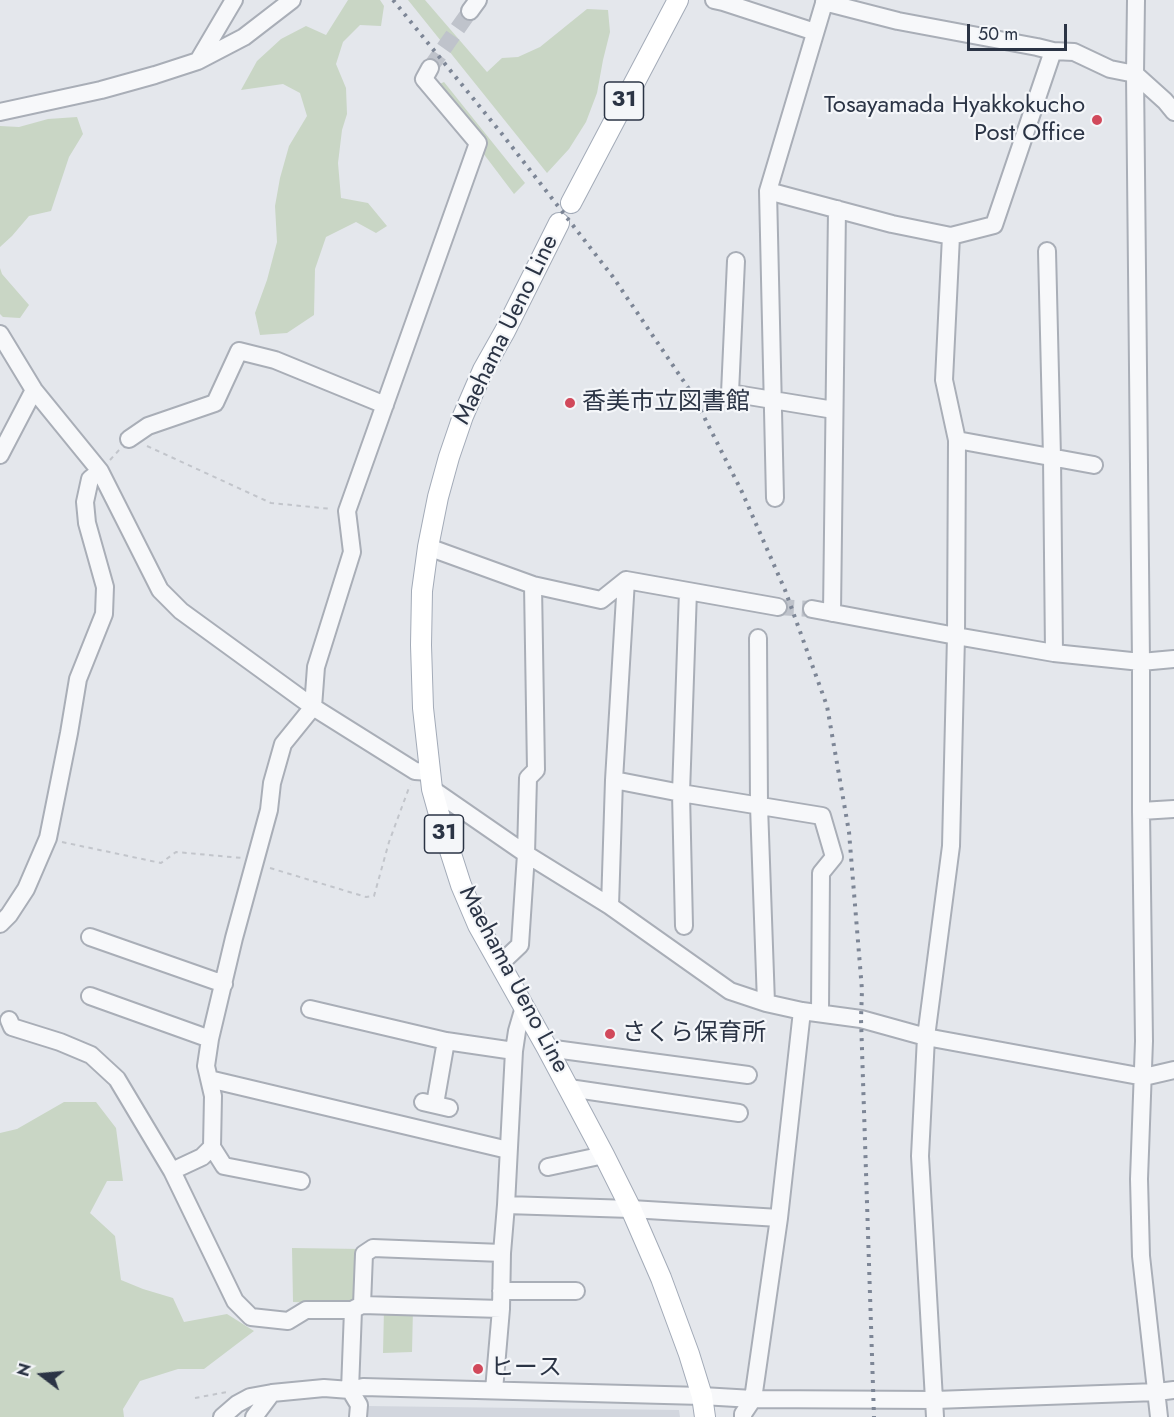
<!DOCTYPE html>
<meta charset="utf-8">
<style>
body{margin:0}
#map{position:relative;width:1174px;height:1417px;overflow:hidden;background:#e4e7ec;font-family:Jost,sans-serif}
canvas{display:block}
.north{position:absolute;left:12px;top:1345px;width:60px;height:60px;-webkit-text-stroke:4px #f4f6f9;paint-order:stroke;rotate:286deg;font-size:16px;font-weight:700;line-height:24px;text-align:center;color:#2b3445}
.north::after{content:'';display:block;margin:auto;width:21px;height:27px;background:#2b3445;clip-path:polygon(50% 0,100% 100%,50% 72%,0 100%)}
.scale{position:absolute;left:967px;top:24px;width:100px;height:27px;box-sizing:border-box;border:3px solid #2b3445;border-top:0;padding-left:8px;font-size:18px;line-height:21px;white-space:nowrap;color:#2b3445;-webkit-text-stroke:4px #f4f6f9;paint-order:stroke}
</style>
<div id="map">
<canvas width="1174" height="1417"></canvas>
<div class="north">N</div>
<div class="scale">50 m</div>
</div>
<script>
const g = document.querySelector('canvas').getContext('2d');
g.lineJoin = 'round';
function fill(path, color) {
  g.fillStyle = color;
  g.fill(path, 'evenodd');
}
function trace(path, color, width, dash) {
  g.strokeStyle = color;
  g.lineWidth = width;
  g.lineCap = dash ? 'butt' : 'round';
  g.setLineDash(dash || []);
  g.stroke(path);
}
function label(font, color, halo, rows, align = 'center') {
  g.font = font + ' Jost,"Noto Sans JP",sans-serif';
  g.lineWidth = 4.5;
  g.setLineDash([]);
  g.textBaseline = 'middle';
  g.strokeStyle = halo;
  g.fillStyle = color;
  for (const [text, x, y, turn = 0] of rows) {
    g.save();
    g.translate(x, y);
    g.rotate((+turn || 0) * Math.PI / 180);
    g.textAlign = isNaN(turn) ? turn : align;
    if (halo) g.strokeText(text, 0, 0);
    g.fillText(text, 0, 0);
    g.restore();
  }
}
fill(new Path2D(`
 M 367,1406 L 679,1410 L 680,1417 L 365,1417 Z`), '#d2d6de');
fill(new Path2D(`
 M 348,0 L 380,0 L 384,6 L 381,26 L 360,25 L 343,42 L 336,64 L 346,88 L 347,114 L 342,130 L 338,163 L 341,198 L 368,203 L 387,226 L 376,233 L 356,222 L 326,237 L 315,269 L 314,315 L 287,333 L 260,335 L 255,313 L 267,280 L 277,242 L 275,206 L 280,178 L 289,146 L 307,116 L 300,93 L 283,84 L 241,90 L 257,61 L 281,39 L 306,26 L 326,35 Z
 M 408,0 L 425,0 L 487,72 L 502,58 L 518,57 L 540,47 L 587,9 L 608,10 L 610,32 L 603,60 L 597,93 L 586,122 L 569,149 L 547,173 Z
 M 444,82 L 525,183 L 514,194 L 433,87 Z
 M 77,117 L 83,134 L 69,157 L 51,211 L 29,216 L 12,236 L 0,247 L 0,126 L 19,127 L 48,119 Z
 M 0,268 L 2,274 L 29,305 L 20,318 L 3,317 L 0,314 Z
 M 64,1102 L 96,1102 L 116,1128 L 123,1181 L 107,1181 L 90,1213 L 115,1236 L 121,1280 L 143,1289 L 173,1298 L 184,1322 L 227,1314 L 254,1331 L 204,1369 L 178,1369 L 140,1381 L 123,1409 L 124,1417 L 0,1417 L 0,1133 L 17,1129 Z
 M 292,1248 L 362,1249 L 359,1304 L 293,1302 Z
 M 384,1309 L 413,1309 L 412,1352 L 383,1353 Z`), '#c9d6c5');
trace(new Path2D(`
 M 430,68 L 470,11
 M 778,607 L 812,609`), '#bfc3cb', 16, [16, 8]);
const minor = new Path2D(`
 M 714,0 L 723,2 L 815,32
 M 1136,0 L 1135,74 L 1141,662 L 1141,811 L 1144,1041 L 1139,1179 L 1141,1256 L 1159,1417
 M 824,2 L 898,21 L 1037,47 L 1053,51 L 1074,52 L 1110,69 L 1135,74 L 1165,101 L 1174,112
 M 470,11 L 478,0
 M 198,61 L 234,0
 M 0,112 L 101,90 L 155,75 L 198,61 L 244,37 L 292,0
 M 768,191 L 892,224 L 951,236 L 994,225 L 1053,51
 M 1047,251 L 1052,457 L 1054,653
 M 736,261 L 730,393 L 834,410
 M 0,334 L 34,390 L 100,471 L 160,590 L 181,611 L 313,707 L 415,771 L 430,772
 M 129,439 L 148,426 L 215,403 L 239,351 L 275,360 L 385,405
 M 957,440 L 1094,465
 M 0,455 L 34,390
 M 775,498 L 768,191 L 825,0
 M 428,547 L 533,585 L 601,600 L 626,580 L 778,607
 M 812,609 L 956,636 L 1054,653 L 1141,662 L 1174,659
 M 832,613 L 837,209
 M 758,638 L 759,806 L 766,1003
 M 614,780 L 681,793 L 822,816 L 834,857 L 821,873 L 820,1012
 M 432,789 L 526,854 L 610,906 L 730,991 L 766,1003 L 802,1011 L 861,1019 L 926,1037 L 1144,1077 L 1174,1070
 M 1141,811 L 1174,809
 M 610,906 L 614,780 L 626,580
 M 0,924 L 9,915 L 26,889 L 48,838 L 69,733 L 78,679 L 104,614 L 105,587 L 87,523 L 85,502 L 90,479 L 100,471
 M 684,926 L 681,793 L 688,591
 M 90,937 L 224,984
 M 500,964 L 520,945 L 526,854 L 528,778 L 536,770 L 533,585
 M 90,996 L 210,1039
 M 310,1009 L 446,1041 L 514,1051
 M 9,1020 L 12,1027 L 60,1042 L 91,1055 L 117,1079 L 172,1171 L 235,1301 L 251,1317 L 288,1321 L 306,1310 L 353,1310 L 350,1390 L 324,1388 L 272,1393 L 250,1397 L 237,1404 L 222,1417
 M 547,1048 L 748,1075
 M 209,1079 L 508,1150
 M 569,1088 L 739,1113
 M 423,1102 L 449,1108
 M 435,1104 L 446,1041
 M 212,1147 L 224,1166 L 301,1181
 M 548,1167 L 604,1155
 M 172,1171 L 202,1157 L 212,1147 L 213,1096 L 206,1066 L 210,1039 L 234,938 L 269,810 L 272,783 L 283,744 L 313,707 L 316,667 L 352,552 L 347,511 L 478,143 L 424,79 L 430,68
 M 506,1205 L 631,1209 L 779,1218
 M 501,1291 L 576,1291
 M 362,1305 L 364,1254 L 373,1248 L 502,1253
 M 354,1309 L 362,1305 L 501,1309
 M 494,1390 L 501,1309 L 502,1253 L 506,1205 L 514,1051 L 517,1031 L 524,1007
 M 254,1417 L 272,1393
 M 358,1417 L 359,1405 L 350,1390 L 363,1387 L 702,1396 L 753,1399 L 935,1400 L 1157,1392 L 1174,1390
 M 743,1417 L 743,1414 L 753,1399 L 779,1218 L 802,1011
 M 935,1417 L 920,1156 L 926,1037 L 951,846 L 956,636 L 957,440 L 944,380 L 951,236`);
const major = new Path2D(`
 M 571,203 L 678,0
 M 559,223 L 505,331 L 483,370 L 463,416 L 449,457 L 438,497 L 428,547 L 422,591 L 421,645 L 423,708 L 432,789 L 444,832 L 461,885 L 478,925 L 547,1048 L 604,1155 L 631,1209 L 661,1278 L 689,1354 L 702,1396 L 705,1417`);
trace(minor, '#a9aeb7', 20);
trace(major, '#a3abb8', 22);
trace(new Path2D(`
 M 147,446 L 271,503 L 332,509
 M 110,460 L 120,449
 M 62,842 L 161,863 L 176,852 L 242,858
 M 270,868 L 366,897 L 374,896 L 389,842 L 410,785
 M 195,1398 L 227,1392`), '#c2c5cb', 2, [4.5, 4.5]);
trace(minor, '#f7f8fa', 16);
trace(major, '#fff', 20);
trace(new Path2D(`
 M 393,0 L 502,134 L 613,277 L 693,395 L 742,492 L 785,590 L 827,706 L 849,832 L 862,990 L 861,1019 L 874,1417`), '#7d8696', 4, [3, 6]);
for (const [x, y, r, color] of [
 [1097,120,6,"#d1495b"],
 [570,403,6,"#d1495b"],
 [610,1034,6,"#d1495b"],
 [478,1369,6,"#d1495b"]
]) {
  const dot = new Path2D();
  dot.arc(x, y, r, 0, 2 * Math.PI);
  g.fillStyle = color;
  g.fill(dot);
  trace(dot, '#f4f6f9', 2);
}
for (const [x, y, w] of [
 [624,101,39],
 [444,834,39]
]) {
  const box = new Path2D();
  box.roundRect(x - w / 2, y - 19, w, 38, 4.5);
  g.fillStyle = '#f4f6f9';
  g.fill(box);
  trace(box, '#2b3445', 1.5);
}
label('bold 22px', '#2b3445', null, [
 ["31",624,101],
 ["31",444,834]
]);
label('24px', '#2b3445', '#f4f6f9', [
 ["Tosayamada Hyakkokucho",1085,106,"right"],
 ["Post Office",1085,134,"right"],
 ["香美市立図書館",582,403],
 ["さくら保育所",622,1034],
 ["ヒース",490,1369]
], 'left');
label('24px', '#2b3445', '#f4f6f9', [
 ["Maehama Ueno Line",507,330,-64],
 ["Maehama Ueno Line",513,980,62]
]);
</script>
